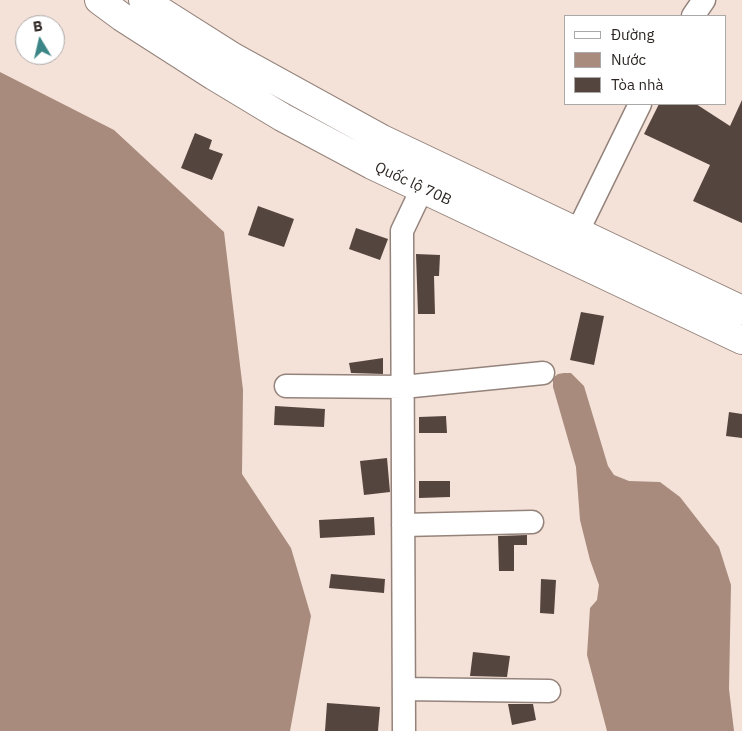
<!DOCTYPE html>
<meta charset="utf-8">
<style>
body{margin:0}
#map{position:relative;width:742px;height:731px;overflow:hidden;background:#f4e2d9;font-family:"IBM Plex Sans",sans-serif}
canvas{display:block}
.legend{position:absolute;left:564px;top:15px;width:162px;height:90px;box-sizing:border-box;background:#fff;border:1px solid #aba9a7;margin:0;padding:6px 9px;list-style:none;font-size:15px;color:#2e2724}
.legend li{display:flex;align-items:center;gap:10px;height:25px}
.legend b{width:25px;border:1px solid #aba9a7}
.north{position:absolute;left:15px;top:15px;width:50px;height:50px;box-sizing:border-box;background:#fff;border:1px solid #aba9a7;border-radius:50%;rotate:351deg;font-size:14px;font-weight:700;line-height:20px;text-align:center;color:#2e2724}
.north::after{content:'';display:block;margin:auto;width:18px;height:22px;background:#3c8587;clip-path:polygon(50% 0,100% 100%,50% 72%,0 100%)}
</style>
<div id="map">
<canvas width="742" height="731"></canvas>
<ul class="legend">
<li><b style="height:6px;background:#fff"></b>Đường</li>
<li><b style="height:14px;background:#a88b7c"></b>Nước</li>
<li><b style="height:14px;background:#54453e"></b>Tòa nhà</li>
</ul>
<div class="north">B</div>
</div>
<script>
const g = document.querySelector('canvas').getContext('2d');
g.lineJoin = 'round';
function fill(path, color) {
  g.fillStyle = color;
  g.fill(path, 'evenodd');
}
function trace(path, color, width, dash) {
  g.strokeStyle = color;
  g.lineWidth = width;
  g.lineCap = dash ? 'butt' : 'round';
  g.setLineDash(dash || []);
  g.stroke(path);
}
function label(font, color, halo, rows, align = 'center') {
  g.font = font + ' "IBM Plex Sans",sans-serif';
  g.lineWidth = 5;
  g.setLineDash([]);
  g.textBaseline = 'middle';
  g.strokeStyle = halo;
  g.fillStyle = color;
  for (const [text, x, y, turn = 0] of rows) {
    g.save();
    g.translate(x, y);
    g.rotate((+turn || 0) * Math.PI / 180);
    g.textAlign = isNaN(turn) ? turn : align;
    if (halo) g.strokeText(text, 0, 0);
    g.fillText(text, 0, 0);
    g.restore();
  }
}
fill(new Path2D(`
 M 0,72 L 114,130 L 224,232 L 243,390 L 242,474 L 291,548 L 311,616 L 290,731 L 0,731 Z
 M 564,373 L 571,373 L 584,386 L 608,466 L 614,475 L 629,481 L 660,482 L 680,497 L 719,547 L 731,585 L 729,689 L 734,731 L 607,731 L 587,655 L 590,608 L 597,600 L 599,585 L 590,560 L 580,520 L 576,467 L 553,387 L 553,378 L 558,374 Z`), '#a88b7c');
fill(new Path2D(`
 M 742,100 L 742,223 L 693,201 L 710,165 L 644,134 L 659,104 L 696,104 L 730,126 Z
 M 195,133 L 212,140 L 209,149 L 223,154 L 212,180 L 181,168 Z
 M 258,206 L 294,219 L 284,247 L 248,235 Z
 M 356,228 L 388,239 L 380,260 L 349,249 Z
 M 416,254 L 440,255 L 439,276 L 434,276 L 435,314 L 418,314 Z
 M 581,312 L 604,316 L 594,365 L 570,360 Z
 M 383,358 L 383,374 L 351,373 L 349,363 Z
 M 275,406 L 325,409 L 324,427 L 274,425 Z
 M 729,412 L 742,414 L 742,438 L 726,436 Z
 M 446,416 L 447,433 L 419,433 L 419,417 Z
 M 387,458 L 390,492 L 364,495 L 360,461 Z
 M 419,481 L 450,481 L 450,497 L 419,498 Z
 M 374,517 L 375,535 L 320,538 L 319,520 Z
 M 527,535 L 527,545 L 514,545 L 514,571 L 499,571 L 498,536 Z
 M 331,574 L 385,579 L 384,593 L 329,588 Z
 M 541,579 L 556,580 L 554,614 L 540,613 Z
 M 473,652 L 510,656 L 507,677 L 470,676 Z
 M 327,703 L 380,707 L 378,731 L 325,731 Z
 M 508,704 L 533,704 L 536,720 L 512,725 Z`), '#54453e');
const street = new Path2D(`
 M 693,16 L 704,0
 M 570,247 L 640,104
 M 286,386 L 403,387 L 543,373
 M 403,525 L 532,522
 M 404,689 L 549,691
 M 404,731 L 402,231 L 422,189`);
const primary = new Path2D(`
 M 99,0 L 122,17 L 214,76 L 282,117 L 372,165 L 742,340
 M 143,0 L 233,57 L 382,139 L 742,310`);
trace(street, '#94837b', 25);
trace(primary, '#94837b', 30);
trace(street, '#fff', 22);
trace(primary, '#fff', 28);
label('15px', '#2e2724', '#fff', [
 ["Quốc lộ 70B",413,184,25]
]);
</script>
